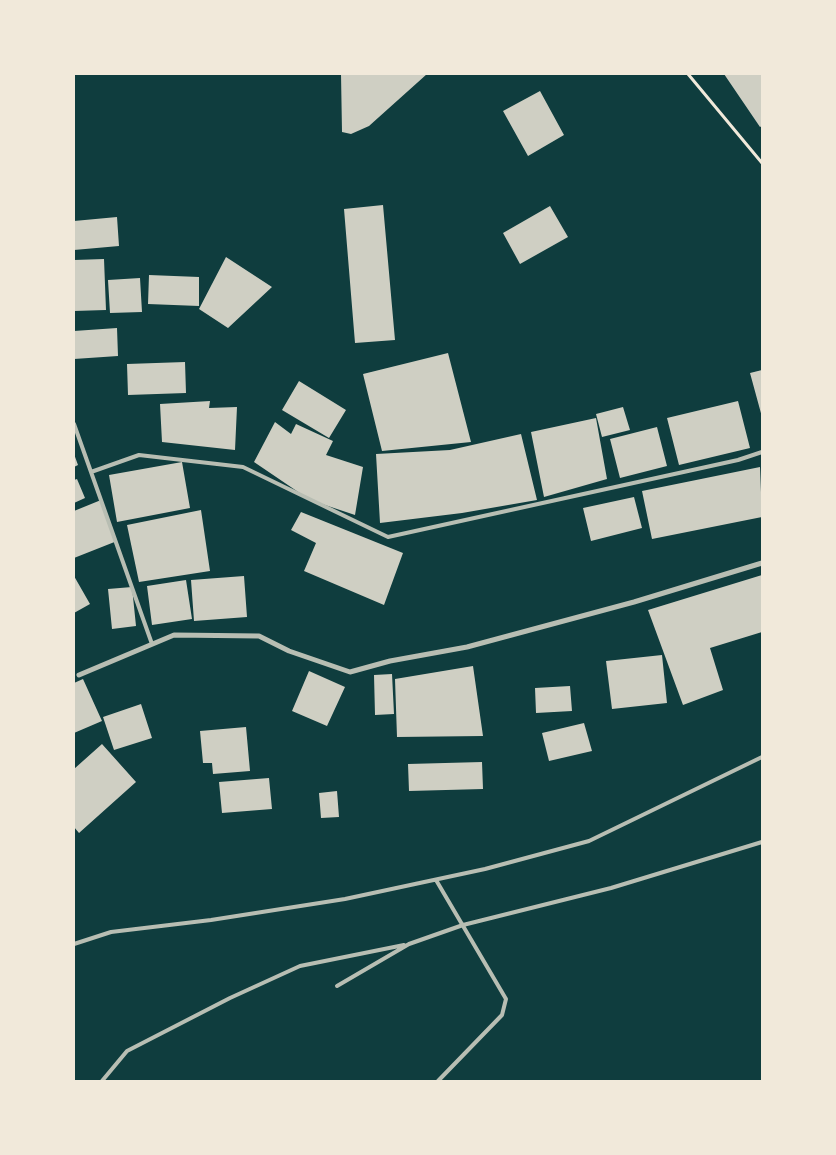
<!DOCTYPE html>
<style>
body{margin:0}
#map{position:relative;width:836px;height:1155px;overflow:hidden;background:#0f3d3e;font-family:Bitter,serif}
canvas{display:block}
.frame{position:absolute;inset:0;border:75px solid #f1e9da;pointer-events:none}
</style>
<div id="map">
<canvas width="836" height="1155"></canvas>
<div class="frame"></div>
</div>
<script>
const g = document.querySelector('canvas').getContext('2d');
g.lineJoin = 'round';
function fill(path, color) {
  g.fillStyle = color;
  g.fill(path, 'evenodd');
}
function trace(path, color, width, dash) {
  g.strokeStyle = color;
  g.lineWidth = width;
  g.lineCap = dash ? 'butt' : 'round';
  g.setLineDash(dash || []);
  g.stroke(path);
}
fill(new Path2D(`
 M 341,74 L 427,74 L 369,126 L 351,134 L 342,132 Z
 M 724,74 L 762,74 L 762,126 L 760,127 Z
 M 540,91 L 564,135 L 528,156 L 503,111 Z
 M 383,205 L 395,340 L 355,343 L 344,209 Z
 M 550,206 L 568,237 L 520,264 L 503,233 Z
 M 117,217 L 119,246 L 74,250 L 74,221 Z
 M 226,257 L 272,287 L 228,328 L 199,309 Z
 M 104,259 L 106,310 L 74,311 L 74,260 Z
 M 149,275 L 199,277 L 199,306 L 148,304 Z
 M 140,278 L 142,312 L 110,313 L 108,280 Z
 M 117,328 L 118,356 L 74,359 L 74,331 Z
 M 448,353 L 471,442 L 382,451 L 363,374 Z
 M 185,362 L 186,393 L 128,395 L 127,364 Z
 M 762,370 L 762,417 L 750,373 Z
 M 299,381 L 346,410 L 329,438 L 282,410 Z
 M 210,401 L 209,408 L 237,407 L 235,450 L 162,442 L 160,404 Z
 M 738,401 L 750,448 L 679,465 L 667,418 Z
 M 623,407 L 630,430 L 602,437 L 596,414 Z
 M 596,418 L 607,479 L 544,497 L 531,432 Z
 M 275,422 L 291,434 L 296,424 L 333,441 L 326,455 L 363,467 L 355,515 L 310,500 L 254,462 Z
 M 657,427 L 667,466 L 620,478 L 610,439 Z
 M 521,434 L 537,500 L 462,513 L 380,523 L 376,454 L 450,450 Z
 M 74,454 L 78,465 L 74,467 Z
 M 182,462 L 190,508 L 117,522 L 109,475 Z
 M 760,467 L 762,517 L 652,539 L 642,491 Z
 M 77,479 L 85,498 L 74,503 L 74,480 Z
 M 634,497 L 642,528 L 591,541 L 583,508 Z
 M 101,500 L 117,541 L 74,558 L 74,511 Z
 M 201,510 L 210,571 L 139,582 L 127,525 Z
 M 301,512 L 403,553 L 384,605 L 304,571 L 316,543 L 291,530 Z
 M 762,575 L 762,632 L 710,648 L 723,690 L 683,705 L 648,610 Z
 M 74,576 L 90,604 L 74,613 Z
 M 244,576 L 247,617 L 194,621 L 191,580 Z
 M 186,580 L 192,619 L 152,625 L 147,586 Z
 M 132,587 L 136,626 L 112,629 L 108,589 Z
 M 662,655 L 667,703 L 612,709 L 606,661 Z
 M 473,666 L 483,736 L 397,737 L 395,679 Z
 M 309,671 L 345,687 L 327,726 L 292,711 Z
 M 392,674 L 394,714 L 375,715 L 374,675 Z
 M 83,679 L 102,721 L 74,733 L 74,683 Z
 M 570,686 L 572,711 L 536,713 L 535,688 Z
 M 141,704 L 152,738 L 114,750 L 103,717 Z
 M 584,723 L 592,751 L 549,761 L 542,733 Z
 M 246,727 L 250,771 L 213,774 L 212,763 L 203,763 L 200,731 Z
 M 102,744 L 136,782 L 79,833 L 74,827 L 74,769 Z
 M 482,762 L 483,789 L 409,791 L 408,764 Z
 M 269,778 L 272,809 L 222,813 L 219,782 Z
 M 337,791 L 339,817 L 321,818 L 319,793 Z`), '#cfcfc3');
trace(new Path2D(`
 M 688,74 L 762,163`), '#f1e9da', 3);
trace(new Path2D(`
 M 74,424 L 152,644
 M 91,472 L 139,455 L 243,467 L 388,537 L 738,460 L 762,452
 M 436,880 L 506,999 L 502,1015 L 438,1081
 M 74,944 L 111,932 L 211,920 L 345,899 L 485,869 L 589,841 L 762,757
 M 337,986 L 409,944 L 463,925 L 611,888 L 762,842
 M 102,1081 L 127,1051 L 230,998 L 300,966 L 404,945`), '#b8beb3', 4);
trace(new Path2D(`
 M 79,675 L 174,635 L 259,636 L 289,651 L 350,672 L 390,661 L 467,647 L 634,602 L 762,563`), '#b8beb3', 5);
</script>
